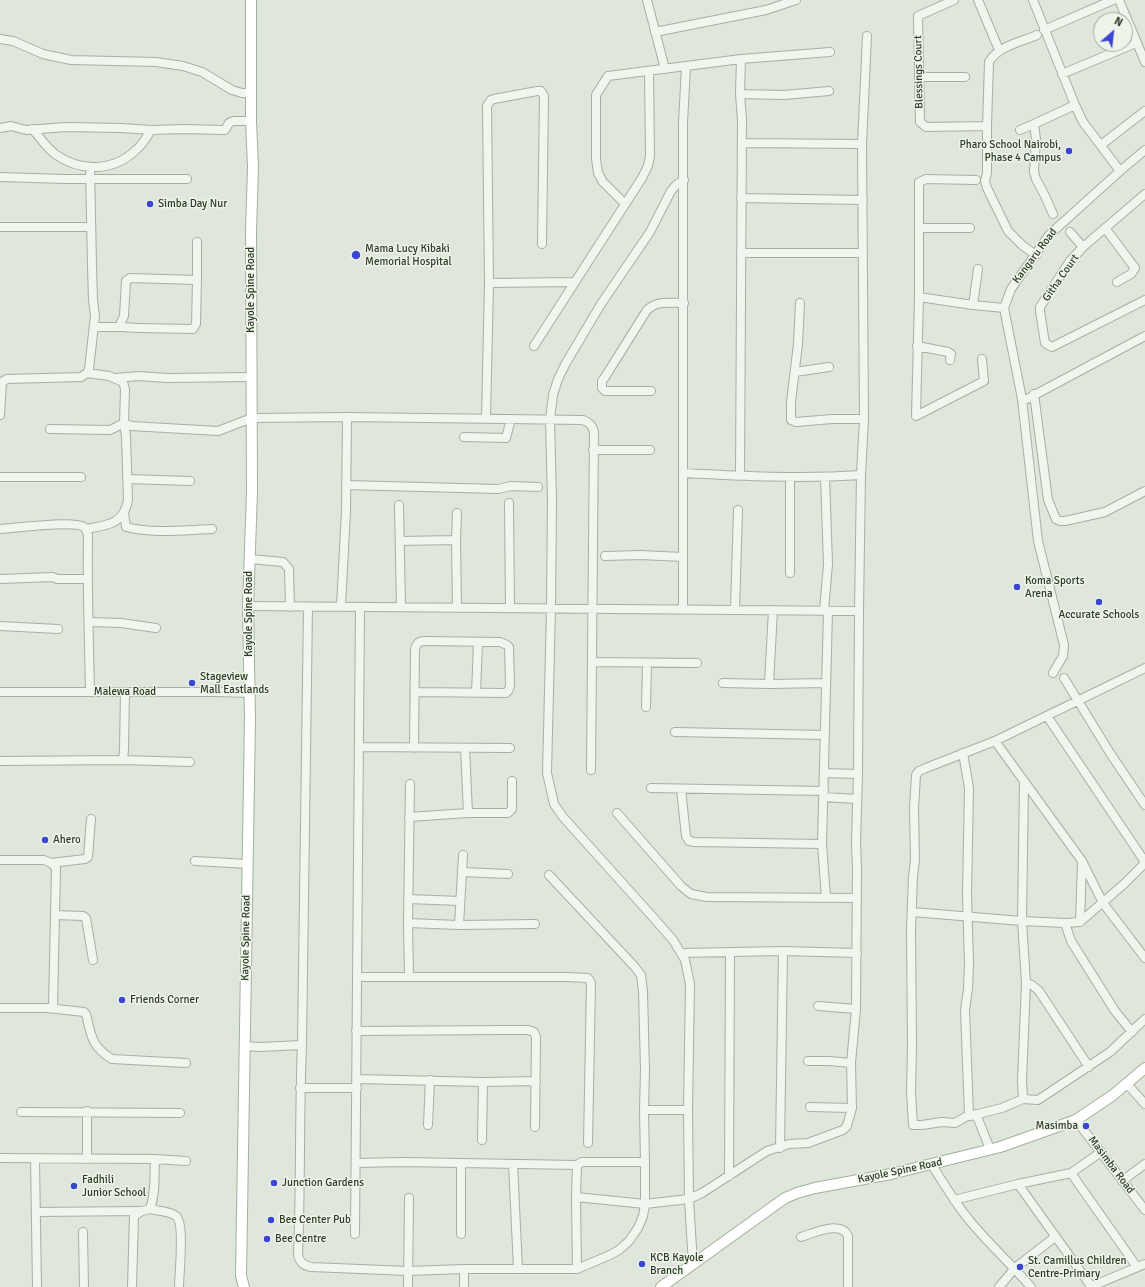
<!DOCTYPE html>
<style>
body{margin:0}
#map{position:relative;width:1145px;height:1287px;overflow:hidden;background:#dfe6db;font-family:Signika,sans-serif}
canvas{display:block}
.north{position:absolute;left:1093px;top:12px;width:40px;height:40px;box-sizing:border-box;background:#eef4ea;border:1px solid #a0aa9b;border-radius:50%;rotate:28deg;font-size:11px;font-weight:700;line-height:16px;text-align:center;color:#2c3c25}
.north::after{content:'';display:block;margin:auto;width:14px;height:18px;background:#3a45d1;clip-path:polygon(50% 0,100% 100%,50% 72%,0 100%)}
</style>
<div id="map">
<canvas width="1145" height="1287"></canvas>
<div class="north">N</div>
</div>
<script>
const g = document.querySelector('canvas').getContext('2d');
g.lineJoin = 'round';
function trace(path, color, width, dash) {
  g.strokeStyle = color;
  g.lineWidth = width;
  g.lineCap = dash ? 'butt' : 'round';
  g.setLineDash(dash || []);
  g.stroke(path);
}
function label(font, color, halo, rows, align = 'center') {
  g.font = font + ' Signika,sans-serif';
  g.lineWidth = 3;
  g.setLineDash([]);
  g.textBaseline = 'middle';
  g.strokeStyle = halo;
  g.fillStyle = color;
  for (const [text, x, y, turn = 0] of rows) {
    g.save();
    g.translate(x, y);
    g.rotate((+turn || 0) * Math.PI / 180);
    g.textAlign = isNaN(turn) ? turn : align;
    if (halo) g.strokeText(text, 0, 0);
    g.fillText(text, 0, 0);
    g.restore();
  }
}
const minor = new Path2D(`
 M 647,0 L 665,69
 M 954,0 L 918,16 L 920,122 L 926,127 L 987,126
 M 978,0 L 999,50
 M 1033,0 L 1075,105 L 1083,122 L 1120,171
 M 1119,0 L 1145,62
 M 1044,30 L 1113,0
 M 655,32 L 766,10 L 796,0
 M 0,39 L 13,41 L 43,54 L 71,60 L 156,62 L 183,66 L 202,72 L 232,90 L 242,93 L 250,93
 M 1062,74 L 1136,43
 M 920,77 L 965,77
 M 740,94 L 784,95 L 829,91
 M 0,128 L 11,126 L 26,130 L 66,127 L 121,128 L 151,130 L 184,129 L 222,130 L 225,130 L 229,123 L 233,121 L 251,121
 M 32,129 C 40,137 46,147 55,154 C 80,172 113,172 136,150 C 142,145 147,137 151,130
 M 1020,130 L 1034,124
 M 742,143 L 862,144
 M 1101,145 L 1145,111
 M 0,177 L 65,179 L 187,179
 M 976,180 L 926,179 L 919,182 L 919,297 L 916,416 L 984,381 L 982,359
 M 1145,194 L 1083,247 L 1070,261 L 1040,307 L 1040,311 L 1045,343 L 1052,347 L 1145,300
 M 741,198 L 863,200
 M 625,204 L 603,182 L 598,173 L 596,159 L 596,95 L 608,76 L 741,59 L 830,52
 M 1053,214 L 1044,194 L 1036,179 L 1034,172 L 1036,139 L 1034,124 L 1075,105
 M 0,227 L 90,227
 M 919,228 L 970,228
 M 1105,228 L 1135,268 L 1131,274 L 1117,282
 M 1070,232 L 1083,247
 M 741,253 L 863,253
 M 1036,255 L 1023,246 L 1008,231 L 987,188 L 985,181 L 987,173 L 987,126 L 989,62 C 998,46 1021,42 1037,35
 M 489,283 L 575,282 L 642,178 L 648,166 L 650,156 L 649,71
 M 919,297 L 973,305 L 1004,308
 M 800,303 L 798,344 L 791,402 L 791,420 L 796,422 L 832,419 L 864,419
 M 973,305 L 978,269
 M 95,327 L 121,327 L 121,322 L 124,316 L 126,281 L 130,278 L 197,280 L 197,242
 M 121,327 C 145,329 169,328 193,329 L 196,324 L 197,280
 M 534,346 L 575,282
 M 917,346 L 948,352 L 951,354 L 950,360
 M 795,372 L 829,367
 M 116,378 L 139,376 L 167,378 L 252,377
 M 651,391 L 605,391 L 602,388 L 602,381 L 605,377 L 647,310 C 658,300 671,303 684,303
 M 1034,394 L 1048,500 L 1056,519 L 1060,521 L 1065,521 L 1105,512 L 1145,491
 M 1022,399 L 1027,399 L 1145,336
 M 0,415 L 2,382 L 7,379 L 81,377 L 87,373 L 89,369 L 95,316 L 93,300 L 92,266 L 90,167
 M 486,418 L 489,283 L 487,106 L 491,100 L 494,99 L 537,91 L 541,91 L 544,96 L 542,244
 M 124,423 L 131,426 L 218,431 L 252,418 L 347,417 L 583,420 C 590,423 592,425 594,432 L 591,770
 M 50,429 L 110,430 L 124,423 L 125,389 L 123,382 L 109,376 L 87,373
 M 464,437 L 506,438 L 511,419
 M 593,450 L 650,450
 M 683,473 C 742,476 802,479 861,475
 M 740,476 L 742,120 L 740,94 L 741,59
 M 0,477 L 81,477
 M 127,479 L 190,481
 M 346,485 L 498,489 L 511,486 L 538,487
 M 509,503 L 510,608
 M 399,505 L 401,607
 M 124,513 L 126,527 C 153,534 184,530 212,529
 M 457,513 L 456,540 L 457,608
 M 0,529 C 15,528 74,520 84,527 C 86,529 87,532 88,535 C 87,587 89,640 90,692
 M 86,529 C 106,525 124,525 128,500 L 126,436 L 124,423
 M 400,541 L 456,540
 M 605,556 L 640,555 L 683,557
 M 250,559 L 283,562 L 289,569 L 290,607
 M 790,573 L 790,477
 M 0,579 L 53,577 L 57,579 L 87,579
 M 248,606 L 859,611
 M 341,606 L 346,511 L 347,417
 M 308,607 L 302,1045 C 299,1115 301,1185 298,1254 C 299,1262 303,1265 311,1267 L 408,1271 L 464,1269 L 577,1269 L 610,1255 L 619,1250 L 629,1241 L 638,1228 L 643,1216 L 645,1204 L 645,1162 L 644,1110 L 645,1070 L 643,992 L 641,975 L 634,966 L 549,875
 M 683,610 L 683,123 L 686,66
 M 735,610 L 738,510
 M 824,611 L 828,564 L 825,477
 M 89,622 L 121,623 L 156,628
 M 0,626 L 58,629
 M 592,662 L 697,663
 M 1145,668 L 995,741 L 926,768 L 919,771 L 916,775 L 914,809 L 915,860 L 913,876 L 911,930 L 912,1044 L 911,1092 L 913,1125 L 922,1125 L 942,1122 L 955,1123 L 969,1115 L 970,1116 L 1002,1108 L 1023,1099 L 1038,1100 L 1110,1052 L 1145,1019
 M 1053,673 L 1063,656 L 1064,645 L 1038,541 L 1022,399 L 1004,308 L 1011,289 L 1049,235 L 1120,171 L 1145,150
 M 1064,678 L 1110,753 L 1145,805
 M 723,683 L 769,684 L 773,610
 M 769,684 L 826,683
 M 0,692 L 217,692 L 249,693
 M 125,692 L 124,749 L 123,760 L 190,762
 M 476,693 L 478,643
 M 646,707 L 647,663
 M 1047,716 L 1145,862
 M 675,732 L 825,735
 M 995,741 L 1082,861 L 1103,903 L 1145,958
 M 359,747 L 510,748
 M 414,748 L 415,650 C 416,643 419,641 425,641 L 500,642 L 507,645 L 509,647 L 510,686 L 508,691 L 506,693 L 415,692
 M 465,748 L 468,813 L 508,813 L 512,809 L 512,781
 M 963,753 L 969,788 L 967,894 L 969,964 L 968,989 L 965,1010 L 969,1115
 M 0,761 L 123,760
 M 824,773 L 858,774
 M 651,788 L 824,791
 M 681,789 L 686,836 L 689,841 L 694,842 L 822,844
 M 824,797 L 857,799
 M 617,813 L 681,886 L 691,894 L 707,897 L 857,898
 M 409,817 L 468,813
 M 0,860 L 44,860 L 51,863 L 56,868 L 53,1008
 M 195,861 L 247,864
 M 51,863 L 85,859 L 88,857 L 91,819
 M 462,872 L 508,874
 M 826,898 L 822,844 L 828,611
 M 408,899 L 460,901
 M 912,912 L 1022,921 L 1065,923 L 1080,922 L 1124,884 L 1145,863
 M 55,915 L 83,916 L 86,918 L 93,960
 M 1080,922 L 1082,862
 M 408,923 L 459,925 L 535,924
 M 1065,923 L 1071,941 L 1115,1011 L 1132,1032
 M 459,925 L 463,855
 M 681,953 L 783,951 L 857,953
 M 358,977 L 567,977 L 588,978 L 591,983 L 588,1143
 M 409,977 L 408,923 L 410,784
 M 1026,983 L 1032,985 L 1039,991 L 1089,1067
 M 818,1006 L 856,1009
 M 0,1008 L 47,1008 L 84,1012 L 86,1014 C 91,1036 92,1047 112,1059 L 186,1063
 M 356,1031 L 507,1030 L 528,1030 L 534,1032 L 536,1037 L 535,1127
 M 245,1046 L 260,1047 L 302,1045
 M 808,1061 L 829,1061 L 851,1063
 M 357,1079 L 483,1082 L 536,1081
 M 1127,1084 L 1145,1104
 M 300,1088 L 357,1088
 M 1023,1099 L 1022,1081 L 1026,983 L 1022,921 L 1024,782
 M 810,1107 L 852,1108
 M 644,1110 L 688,1110
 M 21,1112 L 180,1113
 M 976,1114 L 990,1149
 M 1076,1120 L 1145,1210
 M 428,1125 L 430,1080
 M 482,1140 L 483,1082
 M 780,1148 L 783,951
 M 0,1158 L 155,1159 C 154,1176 156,1193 150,1209 L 142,1211 L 134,1216 L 132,1287
 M 35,1159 L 37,1287
 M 87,1159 L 87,1111
 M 155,1159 L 186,1161
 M 356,1163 L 403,1162 L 577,1165
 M 513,1164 L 518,1269
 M 932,1165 C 944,1184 955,1203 970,1221 C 989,1244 1011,1264 1031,1287
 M 1071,1173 L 1137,1267
 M 729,1176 L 730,952
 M 1122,1181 L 1145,1164
 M 1018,1184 L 1091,1286
 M 576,1197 L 645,1204 L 689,1199 L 688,1110 L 690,984 L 685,960 L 673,940 L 651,915 L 563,817 L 554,804 L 547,773 L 551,608 L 552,500 L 550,419 L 553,395 L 558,379 L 566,363 L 601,304 L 650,232 L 671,191 L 676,185 L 684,180
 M 954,1200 L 1018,1184 L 1071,1173 L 1101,1152
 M 150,1209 C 158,1211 170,1211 176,1216 C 185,1223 179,1274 179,1287
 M 36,1212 L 141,1211
 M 83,1232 L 84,1287
 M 355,1234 L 360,607
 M 461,1234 L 461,1163
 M 801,1237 C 814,1233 841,1220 848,1236 L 848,1287
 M 693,1265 L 689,1199 L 702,1193 L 767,1151 L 789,1144 L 808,1143 L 843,1130 L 847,1126 L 852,1108 L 851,1063 L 856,1009 L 857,868 L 856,842 L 858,774 L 859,611 L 861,475 L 864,419 L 862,144 L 867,36
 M 464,1269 L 464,1287
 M 577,1269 L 576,1197 L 577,1165 L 582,1162 L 645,1162
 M 408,1287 L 409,1198
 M 999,1287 L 1015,1268 L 1055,1237
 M 1090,1287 L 1145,1264`);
const major = new Path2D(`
 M 244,1287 L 241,1276 L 250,718 L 248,606 L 252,492 L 251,232 L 253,167 L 251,121 L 251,0
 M 661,1287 L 785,1198 L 797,1193 L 815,1188 L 891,1174 L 1000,1147 L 1076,1120 L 1113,1095 L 1145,1068`);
trace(minor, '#a6b0a1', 10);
trace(major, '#a2b29a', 12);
trace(minor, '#f0f5ee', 8);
trace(major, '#fff', 10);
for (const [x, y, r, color] of [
 [1069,151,4,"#3a45d1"],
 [150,204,4,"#3a45d1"],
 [356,255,5,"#3a45d1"],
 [1017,587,4,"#3a45d1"],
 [1099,602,4,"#3a45d1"],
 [192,683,4,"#3a45d1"],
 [45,840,4,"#3a45d1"],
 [122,1000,4,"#3a45d1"],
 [1086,1126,4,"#3a45d1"],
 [274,1183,4,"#3a45d1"],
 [74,1186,4,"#3a45d1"],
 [271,1220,4,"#3a45d1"],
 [267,1239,4,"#3a45d1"],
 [642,1264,4,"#3a45d1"],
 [1020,1267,4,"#3a45d1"]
]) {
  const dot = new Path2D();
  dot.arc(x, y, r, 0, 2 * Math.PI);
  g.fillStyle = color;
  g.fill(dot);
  trace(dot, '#eef4ea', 1.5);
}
label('11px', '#2c3c25', '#eef4ea', [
 ["Blessings Court",919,72,-91],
 ["Kangaru Road",1035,256,-53],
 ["Githa Court",1061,278,-55],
 ["Kayole Spine Road",251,290,-90],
 ["Kayole Spine Road",249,614,-90],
 ["Malewa Road",125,692],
 ["Kayole Spine Road",246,938,-89],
 ["Masimba Road",1111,1165,53],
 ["Kayole Spine Road",900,1171,-12]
]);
label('11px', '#2c3c25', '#eef4ea', [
 ["Pharo School Nairobi,",1061,145,"right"],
 ["Phase 4 Campus",1061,158,"right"],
 ["Simba Day Nur",158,204],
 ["Mama Lucy Kibaki",365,249],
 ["Memorial Hospital",365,262],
 ["Koma Sports",1025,581],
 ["Arena",1025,594],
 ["Accurate Schools",1099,615,"center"],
 ["Stageview",200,677],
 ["Mall Eastlands",200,690],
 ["Ahero",53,840],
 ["Friends Corner",130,1000],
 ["Masimba",1078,1126,"right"],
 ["Fadhili",82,1180],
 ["Junior School",82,1193],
 ["Junction Gardens",282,1183],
 ["Bee Center Pub",279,1220],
 ["Bee Centre",275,1239],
 ["KCB Kayole",650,1258],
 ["Branch",650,1271],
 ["St. Camillus Children",1028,1261],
 ["Centre-Primary",1028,1274]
], 'left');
</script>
